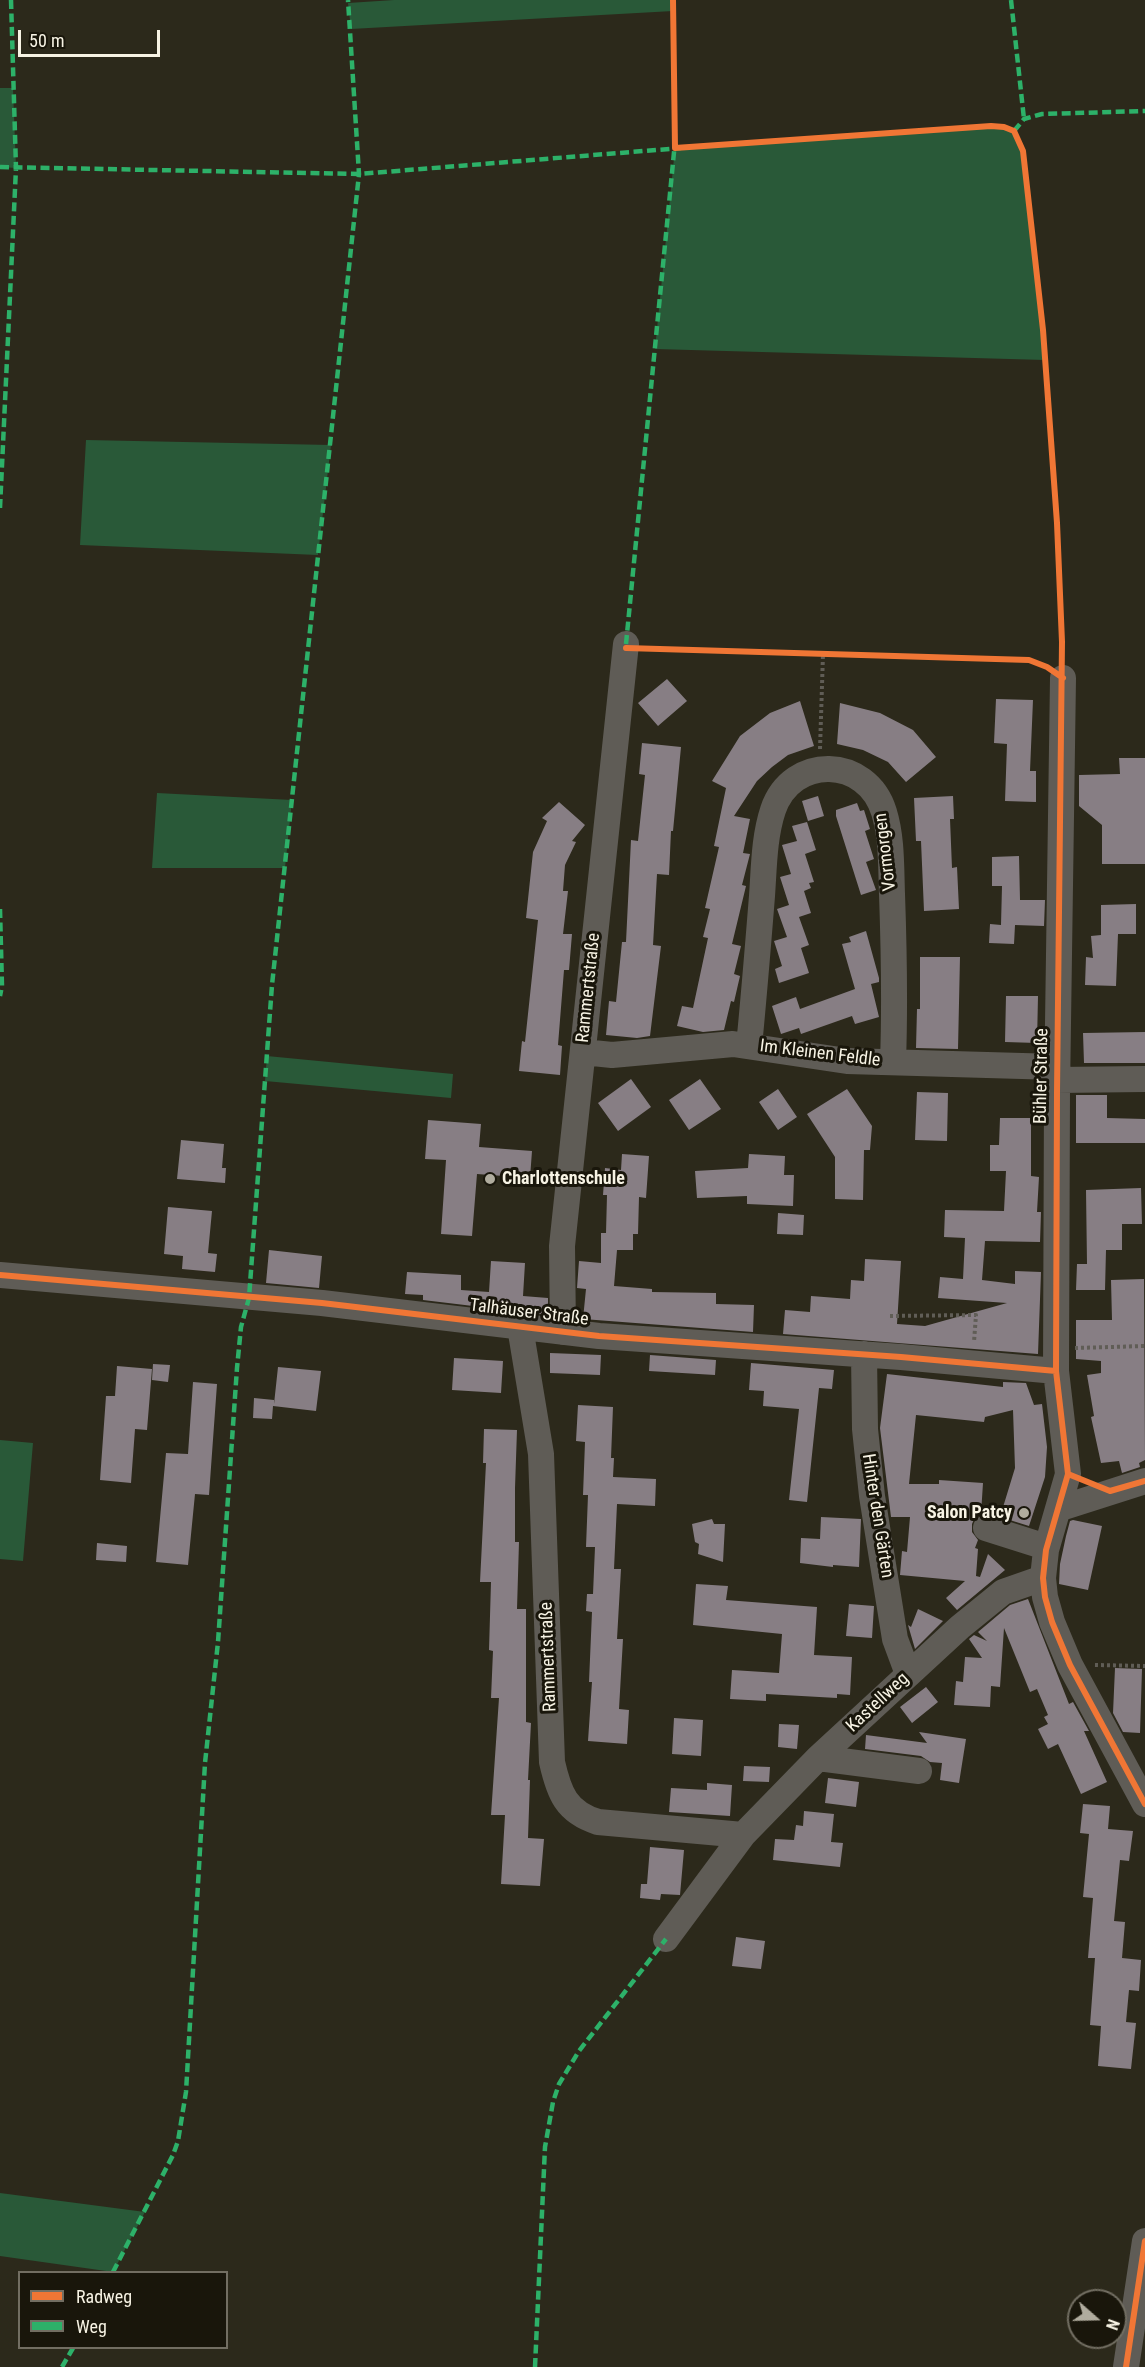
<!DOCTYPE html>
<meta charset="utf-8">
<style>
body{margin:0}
#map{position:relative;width:1145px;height:2367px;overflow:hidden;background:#2c291b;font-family:"Roboto Condensed",sans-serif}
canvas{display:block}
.legend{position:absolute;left:18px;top:2271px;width:210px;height:78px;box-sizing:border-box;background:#19160b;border:2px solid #726e62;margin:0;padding:8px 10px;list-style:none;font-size:18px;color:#f7f3e4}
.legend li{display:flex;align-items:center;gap:12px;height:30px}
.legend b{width:30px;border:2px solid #726e62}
.north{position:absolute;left:1067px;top:2289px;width:60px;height:60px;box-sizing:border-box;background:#19160b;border:2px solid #726e62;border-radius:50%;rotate:110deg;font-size:16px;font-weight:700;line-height:24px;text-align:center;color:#f7f3e4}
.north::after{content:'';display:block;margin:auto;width:21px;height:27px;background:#b0ac9e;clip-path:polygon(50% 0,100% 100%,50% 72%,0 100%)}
.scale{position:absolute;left:18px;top:30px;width:142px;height:27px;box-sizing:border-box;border:3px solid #f7f3e4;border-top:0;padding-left:8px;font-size:18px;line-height:21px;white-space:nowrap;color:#f7f3e4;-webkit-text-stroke:4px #19160b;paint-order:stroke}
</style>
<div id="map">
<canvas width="1145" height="2367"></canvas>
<ul class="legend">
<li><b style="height:8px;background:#f07635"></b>Radweg</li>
<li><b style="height:8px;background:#2db169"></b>Weg</li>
</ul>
<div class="north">N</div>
<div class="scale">50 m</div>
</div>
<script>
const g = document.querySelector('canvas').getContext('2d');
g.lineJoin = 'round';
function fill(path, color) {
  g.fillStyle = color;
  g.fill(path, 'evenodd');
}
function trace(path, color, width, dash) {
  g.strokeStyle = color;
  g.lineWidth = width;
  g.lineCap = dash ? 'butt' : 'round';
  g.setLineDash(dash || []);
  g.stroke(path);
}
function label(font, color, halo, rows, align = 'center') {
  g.font = font + ' "Roboto Condensed",sans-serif';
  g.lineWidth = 6;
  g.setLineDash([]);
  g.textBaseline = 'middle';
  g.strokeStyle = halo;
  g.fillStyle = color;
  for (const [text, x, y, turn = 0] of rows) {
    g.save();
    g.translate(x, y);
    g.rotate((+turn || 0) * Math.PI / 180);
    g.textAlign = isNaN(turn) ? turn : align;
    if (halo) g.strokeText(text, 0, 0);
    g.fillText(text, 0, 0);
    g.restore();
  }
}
fill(new Path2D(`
 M 394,0 L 673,0 L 673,11 L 351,29 L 348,3 Z
 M 0,88 L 13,88 L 16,168 L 0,167 Z
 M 979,126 L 1004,127 L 1014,131 L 1023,151 L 1045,360 L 655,349 L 675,148 Z
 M 86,440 L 331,445 L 318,555 L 80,545 Z
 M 157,793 L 292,800 L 285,868 L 152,868 Z
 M 267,1056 L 453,1074 L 451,1098 L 265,1081 Z
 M 0,1440 L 33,1443 L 23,1561 L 0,1559 Z
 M 0,2193 L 145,2212 L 113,2272 L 0,2256 Z`), '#295938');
fill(new Path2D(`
 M 667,679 L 687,701 L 658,726 L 638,703 Z
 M 996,699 L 1033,700 L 1030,771 L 1036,771 L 1036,802 L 1005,801 L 1007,744 L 994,743 Z
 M 800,701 L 814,746 L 788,755 L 772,767 L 757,781 L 734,816 L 750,819 L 743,853 L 750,854 L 742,885 L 746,886 L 732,944 L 741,946 L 734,974 L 740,976 L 734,1002 L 731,1001 L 724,1030 L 703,1032 L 677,1026 L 682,1006 L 693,1008 L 708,938 L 703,937 L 710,909 L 705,908 L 719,847 L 714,846 L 726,788 L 712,781 L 740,736 L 770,713 Z
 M 840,703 L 880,713 L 913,730 L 936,757 L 906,782 L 888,762 L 863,750 L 837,744 Z
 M 642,743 L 681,747 L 673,831 L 671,831 L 669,875 L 657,874 L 653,945 L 661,946 L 650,1036 L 637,1038 L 606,1035 L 609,1001 L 616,1002 L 622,942 L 626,942 L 631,840 L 638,841 L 645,775 L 639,774 Z
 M 1119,758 L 1145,758 L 1145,864 L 1102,864 L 1102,825 L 1079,806 L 1079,775 L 1120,774 Z
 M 818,796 L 824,816 L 808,821 L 802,801 Z
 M 953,796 L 954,819 L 950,819 L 952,868 L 957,867 L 959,909 L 924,911 L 921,841 L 916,841 L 914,798 Z
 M 559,802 L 585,825 L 572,841 L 576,842 L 565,865 L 563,891 L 568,891 L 563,934 L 572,934 L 569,970 L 564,970 L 558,1045 L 562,1046 L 560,1075 L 519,1071 L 522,1041 L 525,1042 L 538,920 L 526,918 L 533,852 L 547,821 L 542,818 Z
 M 857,803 L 860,811 L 864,810 L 870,829 L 865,831 L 874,859 L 866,862 L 876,890 L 861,895 L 836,816 L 836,810 Z
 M 807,822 L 816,850 L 805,854 L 814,882 L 809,883 L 811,888 L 804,891 L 811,913 L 799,917 L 809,945 L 801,948 L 809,973 L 779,983 L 775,969 L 782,966 L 774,941 L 787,937 L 777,909 L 789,905 L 780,877 L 791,874 L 782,845 L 797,841 L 792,826 Z
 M 1019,856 L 1020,900 L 1045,900 L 1044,926 L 1015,925 L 1014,944 L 989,943 L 990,924 L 1001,925 L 1002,886 L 992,886 L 992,857 Z
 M 1136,904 L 1136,934 L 1118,934 L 1116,986 L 1085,985 L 1086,957 L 1093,958 L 1091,936 L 1101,935 L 1101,905 Z
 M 866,931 L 879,978 L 879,982 L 871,984 L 879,1017 L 855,1024 L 852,1016 L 801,1034 L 799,1028 L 781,1034 L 772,1006 L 796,997 L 800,1009 L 855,989 L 842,944 L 851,942 L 849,937 Z
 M 920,957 L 960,957 L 958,1049 L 916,1048 L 917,1009 L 920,1009 Z
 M 1006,996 L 1038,996 L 1037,1043 L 1005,1042 Z
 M 1145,1032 L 1145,1063 L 1084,1063 L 1083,1033 Z
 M 631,1079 L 651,1107 L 618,1131 L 598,1103 Z
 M 700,1079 L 721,1109 L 689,1130 L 669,1100 Z
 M 778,1089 L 797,1117 L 778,1130 L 759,1102 Z
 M 847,1089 L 872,1126 L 870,1150 L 864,1150 L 863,1200 L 835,1199 L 835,1157 L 807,1114 Z
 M 917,1092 L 948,1093 L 947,1141 L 915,1140 Z
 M 1076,1095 L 1107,1095 L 1107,1118 L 1145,1119 L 1145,1143 L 1076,1143 Z
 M 1000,1118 L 1031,1118 L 1031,1176 L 1039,1177 L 1037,1212 L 1041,1212 L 1040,1242 L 985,1241 L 982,1280 L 1015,1284 L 1015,1271 L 1041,1272 L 1038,1354 L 783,1334 L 785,1310 L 810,1312 L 811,1296 L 850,1299 L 851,1280 L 864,1281 L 865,1259 L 901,1261 L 897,1324 L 925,1326 L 1007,1303 L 938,1298 L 940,1277 L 963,1279 L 965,1238 L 944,1237 L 945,1210 L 1004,1211 L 1006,1171 L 990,1171 L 990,1145 L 999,1145 Z
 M 428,1120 L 481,1124 L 479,1147 L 532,1151 L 530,1178 L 477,1174 L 472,1236 L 441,1234 L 446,1160 L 425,1159 Z
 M 181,1140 L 224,1144 L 222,1168 L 226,1168 L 225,1183 L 177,1179 Z
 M 622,1154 L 649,1156 L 646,1198 L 639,1197 L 638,1234 L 633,1234 L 633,1250 L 617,1250 L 614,1286 L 652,1289 L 652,1292 L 716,1293 L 716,1304 L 754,1305 L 753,1332 L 583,1319 L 586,1289 L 577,1288 L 579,1261 L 601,1263 L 601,1233 L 606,1233 L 607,1195 L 603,1195 L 605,1168 L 621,1170 Z
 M 749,1154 L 785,1156 L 784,1175 L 794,1175 L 793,1206 L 747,1204 L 747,1196 L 697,1198 L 695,1171 L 748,1168 Z
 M 1141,1188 L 1142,1224 L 1122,1224 L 1122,1250 L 1106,1250 L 1105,1290 L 1076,1290 L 1077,1264 L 1087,1264 L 1086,1190 Z
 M 168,1207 L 212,1211 L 208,1253 L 217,1254 L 215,1272 L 182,1269 L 183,1256 L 164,1254 Z
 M 778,1213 L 804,1215 L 803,1235 L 777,1234 Z
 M 269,1250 L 322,1256 L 319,1288 L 266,1283 Z
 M 491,1261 L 525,1263 L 523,1296 L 548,1298 L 548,1315 L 423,1300 L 423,1295 L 405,1294 L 407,1272 L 461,1275 L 461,1290 L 489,1292 Z
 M 1144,1279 L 1145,1460 L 1139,1463 L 1140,1467 L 1122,1473 L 1119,1461 L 1101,1463 L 1091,1417 L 1094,1416 L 1087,1375 L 1101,1373 L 1101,1361 L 1076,1359 L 1076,1320 L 1112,1320 L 1111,1280 Z
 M 550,1353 L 601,1355 L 600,1375 L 550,1373 Z
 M 650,1355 L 716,1360 L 715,1375 L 649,1371 Z
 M 454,1358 L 503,1361 L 501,1393 L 452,1390 Z
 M 751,1363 L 834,1370 L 832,1389 L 819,1388 L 807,1502 L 789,1500 L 799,1409 L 763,1406 L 764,1391 L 749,1390 Z
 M 153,1364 L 170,1365 L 168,1382 L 152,1380 Z
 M 117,1366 L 152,1369 L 147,1430 L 135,1429 L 131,1483 L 100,1480 L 106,1396 L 115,1396 Z
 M 278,1367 L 321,1371 L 316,1411 L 273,1406 L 272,1419 L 253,1418 L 254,1398 L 274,1400 L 274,1404 Z
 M 887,1374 L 1003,1387 L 1003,1382 L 1026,1383 L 1034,1405 L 1042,1404 L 1047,1447 L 1045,1477 L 1029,1526 L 1000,1517 L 1015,1468 L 1013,1410 L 985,1417 L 984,1422 L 916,1415 L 909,1484 L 939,1484 L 939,1480 L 983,1483 L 981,1514 L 975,1517 L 972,1524 L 972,1532 L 978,1540 L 975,1548 L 978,1549 L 976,1576 L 980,1577 L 988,1554 L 1005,1570 L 957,1610 L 946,1598 L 965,1581 L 900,1575 L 902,1551 L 907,1552 L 910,1517 L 891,1517 L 880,1428 Z
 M 193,1382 L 217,1384 L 209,1495 L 195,1494 L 188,1565 L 156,1562 L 166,1453 L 188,1454 Z
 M 578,1405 L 613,1407 L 611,1458 L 614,1458 L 613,1477 L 656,1479 L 655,1506 L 617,1504 L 614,1569 L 621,1569 L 617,1639 L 623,1639 L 619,1709 L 629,1710 L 627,1744 L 588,1741 L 592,1682 L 589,1682 L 592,1612 L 586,1611 L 587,1594 L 593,1594 L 595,1547 L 586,1547 L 588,1495 L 583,1495 L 585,1442 L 576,1441 Z
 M 484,1429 L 517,1430 L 515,1488 L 515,1542 L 519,1542 L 517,1609 L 526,1609 L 526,1722 L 531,1723 L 528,1780 L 530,1780 L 528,1838 L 544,1839 L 540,1886 L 501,1884 L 505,1815 L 491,1815 L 499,1698 L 491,1698 L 493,1651 L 489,1650 L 491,1582 L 480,1582 L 486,1463 L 483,1463 Z
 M 821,1517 L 861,1519 L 859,1567 L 833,1565 L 833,1567 L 800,1563 L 801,1538 L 820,1539 Z
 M 712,1519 L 714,1524 L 725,1524 L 723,1562 L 698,1554 L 699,1544 L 695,1542 L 692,1524 Z
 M 1073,1520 L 1102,1526 L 1088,1590 L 1059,1584 L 1060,1564 L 1066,1536 L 1070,1521 Z
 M 97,1543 L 127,1546 L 126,1562 L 96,1560 Z
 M 696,1584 L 728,1586 L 726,1600 L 817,1607 L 814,1655 L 852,1657 L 850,1695 L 837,1694 L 837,1698 L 766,1694 L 766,1701 L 730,1699 L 732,1670 L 779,1673 L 782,1634 L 693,1625 Z
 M 1028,1599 L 1069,1704 L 1073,1702 L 1089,1731 L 1084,1731 L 1107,1782 L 1081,1794 L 1058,1744 L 1048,1749 L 1038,1729 L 1048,1724 L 1044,1717 L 1048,1715 L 1037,1689 L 1030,1692 L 1004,1628 L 1000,1687 L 991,1686 L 990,1707 L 954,1705 L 956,1681 L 963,1682 L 965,1657 L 982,1658 L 969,1639 L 974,1635 L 987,1641 L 978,1632 L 1010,1605 Z
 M 849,1604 L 874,1606 L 872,1638 L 846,1636 Z
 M 918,1609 L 943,1621 L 915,1649 L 908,1625 L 911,1627 Z
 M 1115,1668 L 1142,1669 L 1140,1733 L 1123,1732 L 1113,1713 Z
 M 926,1687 L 938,1702 L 912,1723 L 900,1707 Z
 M 674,1718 L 703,1720 L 701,1756 L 672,1754 Z
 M 779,1724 L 799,1725 L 797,1749 L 778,1747 Z
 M 919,1732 L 966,1739 L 959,1783 L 940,1780 L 942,1763 L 930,1762 L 921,1756 L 865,1749 L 866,1735 L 927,1743 Z
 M 744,1766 L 770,1767 L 769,1782 L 743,1781 Z
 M 828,1778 L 859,1782 L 856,1807 L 825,1803 Z
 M 707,1783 L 732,1785 L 730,1816 L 669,1812 L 671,1788 L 707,1790 Z
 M 1083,1804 L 1110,1806 L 1108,1829 L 1133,1831 L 1129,1861 L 1120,1860 L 1114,1921 L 1125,1922 L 1122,1958 L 1141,1960 L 1139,1991 L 1129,1990 L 1126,2022 L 1136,2023 L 1131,2069 L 1098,2066 L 1101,2026 L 1090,2025 L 1095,1958 L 1088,1958 L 1093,1898 L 1083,1897 L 1089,1834 L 1080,1833 Z
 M 804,1811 L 834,1814 L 831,1842 L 843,1843 L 840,1867 L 773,1860 L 775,1839 L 794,1840 L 796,1825 L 803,1826 Z
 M 650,1847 L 684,1850 L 680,1895 L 661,1894 L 660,1900 L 640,1898 L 641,1884 L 647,1884 Z
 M 736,1937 L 765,1941 L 761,1969 L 732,1966 Z`), '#877e84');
trace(new Path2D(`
 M 820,749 L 823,654
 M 890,1316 L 976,1315 L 974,1342
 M 1075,1348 L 1145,1346
 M 1095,1665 L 1145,1666`), '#605d56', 4, [3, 3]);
trace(new Path2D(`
 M 1063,678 L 1057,1092 L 1056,1371 L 1068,1474 L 1046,1550 L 1043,1578 L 1045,1597 L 1052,1622 L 1070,1665 L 1145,1804
 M 749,1046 C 754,996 758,946 762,896 C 764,868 764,837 773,810 C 792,754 867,756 884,812 C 892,838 891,867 892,894 C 894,950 895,1006 893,1062
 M 583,1052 L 612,1055 L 733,1044 L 847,1061 L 1057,1067
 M 1057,1080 L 1145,1079
 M 0,1275 L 322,1303 L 599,1336 L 901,1357 L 1056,1371
 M 520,1327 L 541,1454 L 552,1762 C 559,1793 566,1812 598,1822 L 743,1835
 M 563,1332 L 562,1246 L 626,644
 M 864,1354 L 865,1429 L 872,1496 L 895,1639 L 908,1674
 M 1058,1509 L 1145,1481
 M 986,1528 L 1046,1547
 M 818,1758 L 919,1771
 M 666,1939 L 743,1835 L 818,1758 L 960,1627 L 992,1601 L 1003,1592 L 1043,1578
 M 1126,2367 L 1145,2241`), '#5f5c56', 26);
trace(new Path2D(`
 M 1011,0 L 1024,119
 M 1014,131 L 1024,119 L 1042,114 L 1145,111
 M 0,167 L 359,174 L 681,148
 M 0,508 L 16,168 L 11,0
 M 626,644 L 675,142
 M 0,909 L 2,986 L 0,996
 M 113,2272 L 173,2155 L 178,2141 L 186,2092 L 205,1763 L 218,1642 L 237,1368 L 241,1327 L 249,1298 L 272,985 L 359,174 L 348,0
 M 62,2367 L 73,2348
 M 535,2367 L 545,2147 L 553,2102 L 559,2084 L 579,2051 L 666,1939`), '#2db169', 4.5, [9, 4.5]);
trace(new Path2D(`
 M 673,0 L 675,148 L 991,126 L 1004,127 L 1014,131 L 1023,151 L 1043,330 L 1057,523 L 1062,642 L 1057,1092 L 1056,1371 L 1068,1474 L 1046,1550 L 1043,1578 L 1045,1597 L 1052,1622 L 1070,1665 L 1145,1804
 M 626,648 L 1029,660 L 1047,667 L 1063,678
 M 0,1275 L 322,1303 L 599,1336 L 901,1357 L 1056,1371
 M 1068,1474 L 1110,1491 L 1145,1481
 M 1126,2367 L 1145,2241`), '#f07635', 6);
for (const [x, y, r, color] of [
 [490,1179,6,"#b0ac9e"],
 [1024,1513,6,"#b0ac9e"]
]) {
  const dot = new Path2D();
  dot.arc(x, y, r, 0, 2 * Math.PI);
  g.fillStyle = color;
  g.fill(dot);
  trace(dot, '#19160b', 2);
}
label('18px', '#f7f3e4', '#19160b', [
 ["Vormorgen",886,852,-97],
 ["Rammertstraße",589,988,-84],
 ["Im Kleinen Feldle",820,1054,7],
 ["Bühler Straße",1042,1076,-89],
 ["Talhäuser Straße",529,1313,7],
 ["Hinter den Gärten",877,1516,81],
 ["Rammertstraße",549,1657,-92],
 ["Kastellweg",878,1703,-43]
]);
label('bold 18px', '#f7f3e4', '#19160b', [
 ["Charlottenschule",502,1179],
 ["Salon Patcy",1012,1513,"right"]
], 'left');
</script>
